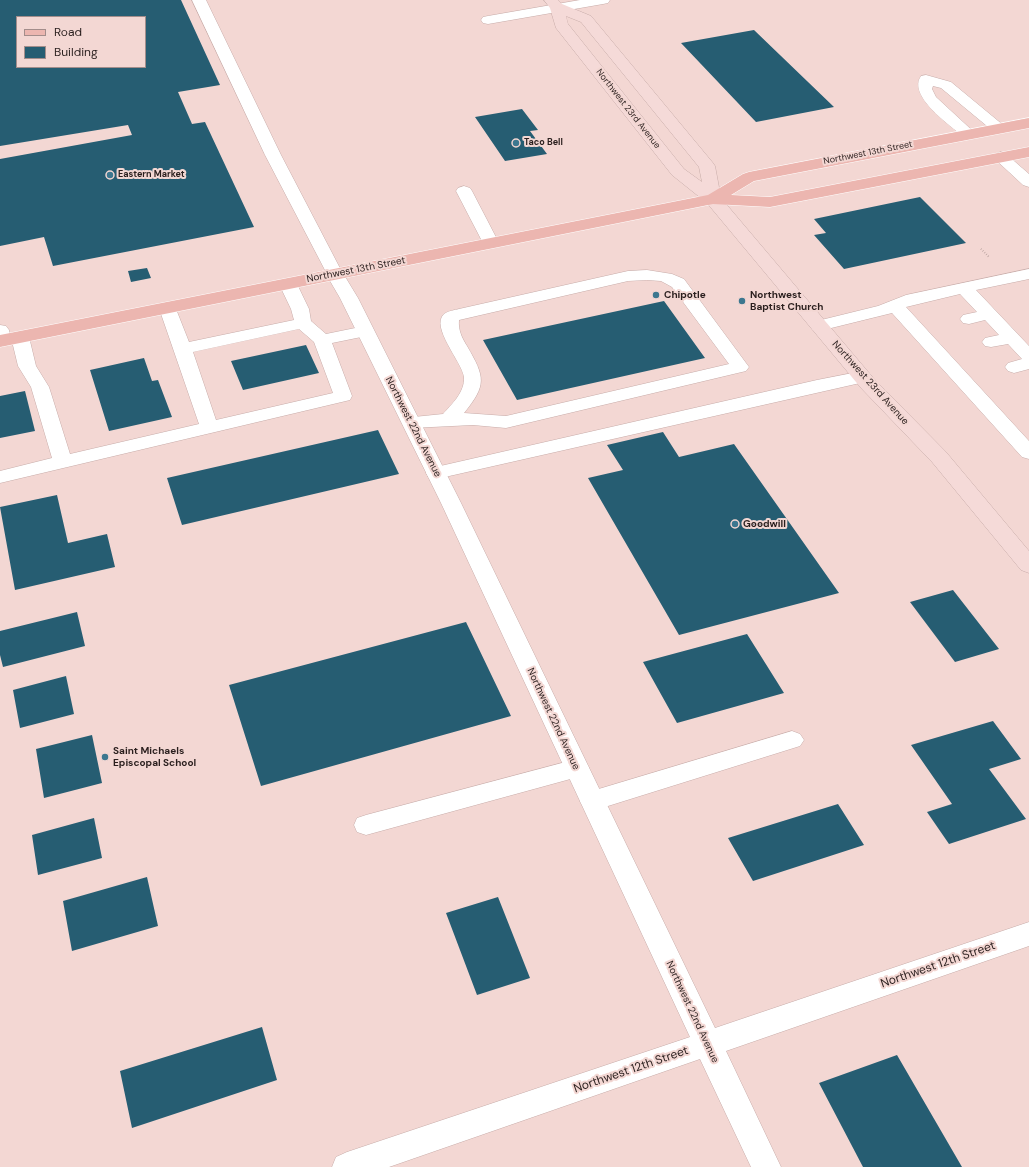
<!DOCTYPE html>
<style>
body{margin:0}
#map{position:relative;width:1029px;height:1167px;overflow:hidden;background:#f3d7d3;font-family:"DM Sans",sans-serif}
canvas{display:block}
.legend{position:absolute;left:16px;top:16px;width:130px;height:52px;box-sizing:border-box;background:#f3d7d3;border:1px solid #a38d8b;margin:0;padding:5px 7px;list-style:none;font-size:12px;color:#2a1f1e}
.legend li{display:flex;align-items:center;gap:8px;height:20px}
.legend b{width:20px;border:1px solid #a38d8b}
</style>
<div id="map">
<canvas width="1029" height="1167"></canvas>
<ul class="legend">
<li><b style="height:5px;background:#ecb6b0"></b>Road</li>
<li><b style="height:11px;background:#265d72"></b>Building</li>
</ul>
</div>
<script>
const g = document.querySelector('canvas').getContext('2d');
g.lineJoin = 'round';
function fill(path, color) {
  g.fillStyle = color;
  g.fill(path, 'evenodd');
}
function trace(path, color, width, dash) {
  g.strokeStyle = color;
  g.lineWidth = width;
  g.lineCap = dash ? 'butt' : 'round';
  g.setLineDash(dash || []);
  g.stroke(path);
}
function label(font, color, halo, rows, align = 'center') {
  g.font = font + ' "DM Sans",sans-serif';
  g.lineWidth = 4;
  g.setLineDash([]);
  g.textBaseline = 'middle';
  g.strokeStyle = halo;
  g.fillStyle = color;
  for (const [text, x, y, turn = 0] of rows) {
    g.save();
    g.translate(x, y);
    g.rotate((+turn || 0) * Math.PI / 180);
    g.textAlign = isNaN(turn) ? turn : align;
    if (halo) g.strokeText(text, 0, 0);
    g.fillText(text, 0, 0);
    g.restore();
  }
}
fill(new Path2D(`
 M 0,0 L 181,0 L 220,85 L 178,92 L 192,124 L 205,122 L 254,227 L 53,266 L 44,237 L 0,246 L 0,159 L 132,135 L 128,125 L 0,146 ZM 17,17 L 145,17 L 145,67 L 17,67 Z
 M 754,30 L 834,107 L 756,122 L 681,43 Z
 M 522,109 L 538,130 L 530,131 L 547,154 L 505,161 L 475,117 Z
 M 920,197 L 966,243 L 844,269 L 814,235 L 826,233 L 814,219 Z
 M 147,268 L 151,278 L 131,282 L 128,271 Z
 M 664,301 L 705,358 L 517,400 L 483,340 Z
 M 306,345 L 319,373 L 243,390 L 231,361 Z
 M 144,358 L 152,381 L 158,380 L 172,417 L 109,431 L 90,370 Z
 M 25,391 L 35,431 L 0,438 L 0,396 Z
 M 378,430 L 399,474 L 182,525 L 167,478 Z
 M 663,432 L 679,457 L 734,444 L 839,593 L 679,635 L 588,478 L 623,470 L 607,445 Z
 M 57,495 L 68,543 L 107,534 L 115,567 L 15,590 L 0,507 Z
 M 953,590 L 999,649 L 955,662 L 910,602 Z
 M 77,612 L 85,646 L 3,667 L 0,655 L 0,631 Z
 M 466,622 L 511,716 L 261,786 L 229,685 Z
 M 747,634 L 784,693 L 677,723 L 643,662 Z
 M 66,676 L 74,714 L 20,728 L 13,690 Z
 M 993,721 L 1021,759 L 989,769 L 1026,819 L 949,844 L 927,812 L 952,804 L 911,745 Z
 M 92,735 L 102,783 L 44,798 L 36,749 Z
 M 838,804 L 864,845 L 753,881 L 728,838 Z
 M 94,818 L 102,858 L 38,875 L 32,835 Z
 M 147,877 L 158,926 L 72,951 L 63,901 Z
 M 498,897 L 530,978 L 477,995 L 446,913 Z
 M 262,1027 L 277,1080 L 132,1128 L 120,1071 Z
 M 897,1055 L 962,1167 L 863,1167 L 819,1083 Z`), '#265d72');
const lane = new Path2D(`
 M 192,0 L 206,0 L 281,155 L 343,274 L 341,278 L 335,279 L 329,278 L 327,274 L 265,155 Z
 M 580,0 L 610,0 L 608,3 L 603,4 L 488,24 L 483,23 L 481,20 L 483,17 L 488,16 Z
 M 926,75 L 951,82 L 1003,125 L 1005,128 L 1003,131 L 998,132 L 993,131 L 941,88 L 933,86 L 932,89 L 936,97 L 976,134 L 974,137 L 969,138 L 964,137 C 950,125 907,96 921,76 Z
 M 1001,152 L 1006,154 L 1029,174 L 1029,187 L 1023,185 L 996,160 L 993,157 L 996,154 Z
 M 464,186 L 470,188 L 472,191 L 499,243 L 497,246 L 491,248 L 485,246 L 483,243 L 456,191 L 458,188 Z
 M 1029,269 L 1029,279 L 976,290 L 1029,346 L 1029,369 L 1014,373 L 1008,371 L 1005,367 L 1008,363 L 1022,359 L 1008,344 L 991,347 L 985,346 L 982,342 L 985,338 L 999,335 L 985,320 L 969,324 L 963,323 L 960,319 L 963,315 L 977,312 L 960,294 L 906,307 L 1029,441 L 1029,459 L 1022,457 L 892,313 L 819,331 L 813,330 L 810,326 L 813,322 L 878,306 L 906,295 Z
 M 647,270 L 672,274 L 684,279 L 746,363 L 749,367 L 746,371 L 506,428 L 473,425 L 411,428 L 404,426 L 402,422 L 404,418 L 443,414 C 452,404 465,392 464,377 C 462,362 430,327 444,314 C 448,311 455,310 459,309 L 628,271 ZM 647,280 L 661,281 L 672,287 L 729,364 L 506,416 L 464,413 C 487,385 485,377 467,346 C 462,338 458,330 459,320 L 628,281 Z
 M 288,279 L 294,280 L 297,284 L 309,309 L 311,321 L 326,334 L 365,326 L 371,327 L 374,331 L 371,335 L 332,343 L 352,396 L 350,400 L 0,483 L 0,471 L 52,458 L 31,387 L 18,366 L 11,337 L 14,333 L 20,332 L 26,333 L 29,337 L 36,366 L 49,387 L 70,454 L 199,424 L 159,308 L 162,304 L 168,303 L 174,304 L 189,342 L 294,320 L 291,309 L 279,284 L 282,280 ZM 299,329 L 314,342 L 333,393 L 216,420 L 193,352 Z
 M 0,325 L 6,326 L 9,330 L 11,341 L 8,345 L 0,346 Z
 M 863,371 L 869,373 L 872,377 L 869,381 L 436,479 L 429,478 L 426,473 L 429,468 L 436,467 L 817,380 Z
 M 792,731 L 800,734 L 804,740 L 800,746 L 592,811 L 584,808 L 580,801 L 584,794 L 592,791 Z
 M 577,759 L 585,761 L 589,768 L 585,775 L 366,835 L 357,832 L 354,825 L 357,818 L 366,815 Z`);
const street = new Path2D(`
 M 335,269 L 341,270 L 358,298 L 461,503 L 715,1028 L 1029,922 L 1029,946 L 726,1051 L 781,1167 L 751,1167 L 700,1059 L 389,1167 L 332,1167 L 336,1157 L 347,1152 L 690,1037 L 441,503 L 340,298 L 326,274 L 329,270 Z`);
const secondary = new Path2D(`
 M 544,0 L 558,0 L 562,4 L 591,16 L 713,163 L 715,166 L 721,198 L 875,380 L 946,452 L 1029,551 L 1029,573 L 1021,570 L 932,462 L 861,388 L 707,203 L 672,175 L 556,28 L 550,8 ZM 566,16 L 581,22 L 699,167 L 702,182 L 684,169 L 568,24 Z`);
const primary = new Path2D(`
 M 1029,118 L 1029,128 L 754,181 L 731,195 L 770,197 L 1029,147 L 1029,157 L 770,207 L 713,204 L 0,347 L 0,335 L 708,195 L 743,174 L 749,172 Z`);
trace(lane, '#c7aca9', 1);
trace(street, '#c7aca9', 1);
trace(secondary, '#c7aca9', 1);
trace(primary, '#fff', 1);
trace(new Path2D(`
 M 981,249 L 989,257`), '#a89390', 2, [0.5, 2]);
fill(lane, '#fff');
fill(street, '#fff');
fill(secondary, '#f5dad8');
fill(primary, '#ecb6b0');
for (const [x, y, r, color] of [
 [516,143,4,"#3c778f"],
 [110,175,4,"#3c778f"],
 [656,295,4,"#3c778f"],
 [742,301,4,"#3c778f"],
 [735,524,4,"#3c778f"],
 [105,757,4,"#3c778f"]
]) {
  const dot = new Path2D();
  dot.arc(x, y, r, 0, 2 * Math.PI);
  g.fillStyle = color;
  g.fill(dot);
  trace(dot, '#f3d7d3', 1.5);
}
label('9px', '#2a1f1e', '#f3d7d3', [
 ["Northwest 23rd Avenue",628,109,52],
 ["Northwest 13th Street",868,153,-11]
]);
label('bold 9px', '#2a1f1e', '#f3d7d3', [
 ["Taco Bell",524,143],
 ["Eastern Market",118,175]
], 'left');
label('10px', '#2a1f1e', '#f3d7d3', [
 ["Northwest 13th Street",356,270,-11],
 ["Northwest 23rd Avenue",870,383,48],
 ["Northwest 22nd Avenue",413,427,63],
 ["Northwest 22nd Avenue",553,719,65],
 ["Northwest 22nd Avenue",692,1012,65]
]);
label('bold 10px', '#2a1f1e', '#f3d7d3', [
 ["Chipotle",664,295],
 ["Northwest",750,295],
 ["Baptist Church",750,307],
 ["Goodwill",743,524],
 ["Saint Michaels",113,751],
 ["Episcopal School",113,763]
], 'left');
label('12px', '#2a1f1e', '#f3d7d3', [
 ["Northwest 12th Street",938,965,-19],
 ["Northwest 12th Street",631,1070,-19]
]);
</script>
